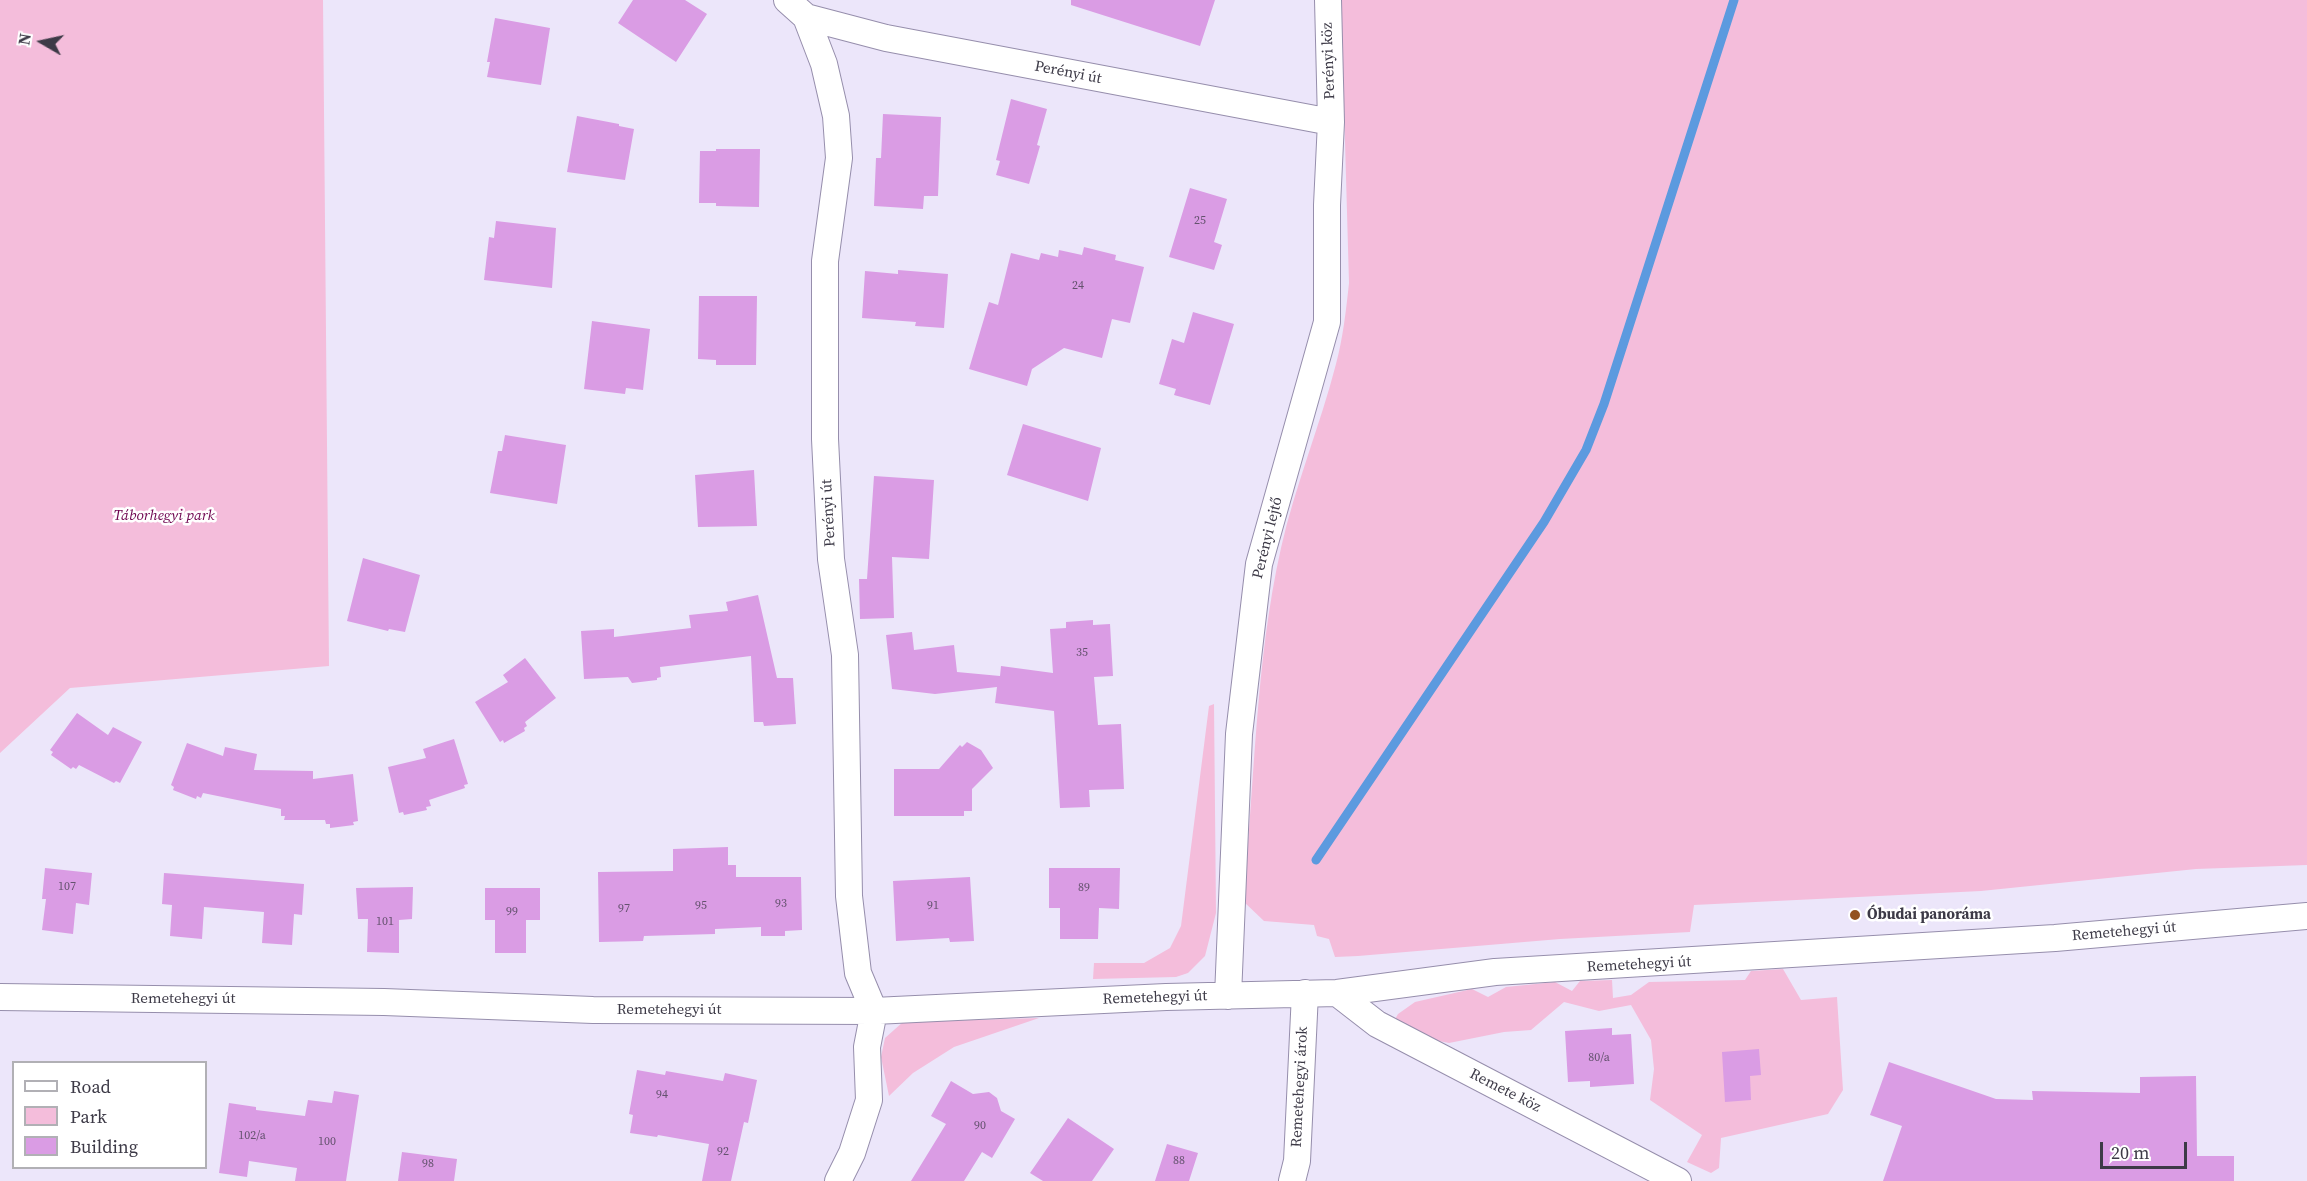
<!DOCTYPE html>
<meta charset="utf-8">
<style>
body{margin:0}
#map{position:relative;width:2307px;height:1181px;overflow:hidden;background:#ece6fa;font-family:"Source Serif 4",serif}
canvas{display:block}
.legend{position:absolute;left:12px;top:1061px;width:195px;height:108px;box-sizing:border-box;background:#fff;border:2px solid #b1b0b5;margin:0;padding:8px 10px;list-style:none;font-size:18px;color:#3d3a47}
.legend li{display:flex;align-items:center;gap:12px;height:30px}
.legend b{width:30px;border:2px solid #b1b0b5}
.north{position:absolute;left:12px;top:12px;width:60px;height:60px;-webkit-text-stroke:4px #fff;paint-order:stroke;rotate:279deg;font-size:16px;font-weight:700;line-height:24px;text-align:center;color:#3d3a47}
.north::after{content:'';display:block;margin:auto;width:21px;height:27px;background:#3d3a47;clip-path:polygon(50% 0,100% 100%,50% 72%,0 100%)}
.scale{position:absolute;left:2100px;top:1142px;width:87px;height:27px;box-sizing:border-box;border:3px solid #3d3a47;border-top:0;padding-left:8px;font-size:18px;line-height:21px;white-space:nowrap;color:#3d3a47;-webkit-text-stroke:4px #fff;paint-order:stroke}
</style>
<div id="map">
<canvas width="2307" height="1181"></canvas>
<ul class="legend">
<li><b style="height:8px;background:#fff"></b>Road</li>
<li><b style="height:16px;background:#f4bddb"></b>Park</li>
<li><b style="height:16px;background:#da9ce4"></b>Building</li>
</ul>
<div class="north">N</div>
<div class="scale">20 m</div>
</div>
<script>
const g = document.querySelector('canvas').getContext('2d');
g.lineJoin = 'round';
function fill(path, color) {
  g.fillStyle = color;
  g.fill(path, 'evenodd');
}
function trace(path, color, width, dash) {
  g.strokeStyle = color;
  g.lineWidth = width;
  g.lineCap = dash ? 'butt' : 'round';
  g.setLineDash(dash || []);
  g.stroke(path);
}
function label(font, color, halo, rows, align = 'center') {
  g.font = font + ' "Source Serif 4",serif';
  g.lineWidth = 5;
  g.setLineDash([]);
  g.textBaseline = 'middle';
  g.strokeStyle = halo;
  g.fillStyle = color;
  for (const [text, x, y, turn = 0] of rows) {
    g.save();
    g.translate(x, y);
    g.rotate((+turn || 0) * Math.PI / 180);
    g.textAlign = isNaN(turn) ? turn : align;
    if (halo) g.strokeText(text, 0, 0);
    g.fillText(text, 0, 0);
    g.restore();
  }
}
fill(new Path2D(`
 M 0,0 L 323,0 L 329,666 L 70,688 L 0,753 Z
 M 1341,0 L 2307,0 L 2307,865 L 2196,869 L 1981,891 L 1694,905 L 1690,932 L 1560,939 L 1358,956 L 1335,957 L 1329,939 L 1317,936 L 1314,925 L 1264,921 L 1243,901 C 1255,782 1255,664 1281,548 C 1295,486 1320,426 1336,364 C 1343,338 1346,311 1349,283 Z
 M 1214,704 L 1216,913 L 1205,956 L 1188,973 L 1176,977 L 1093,979 L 1094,963 L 1144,963 L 1170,948 L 1181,926 L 1209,706 Z
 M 1783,969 L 1801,1000 L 1837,997 L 1843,1090 L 1828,1114 L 1721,1138 L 1719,1168 L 1711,1173 L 1687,1162 L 1702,1135 L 1650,1100 L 1654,1069 L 1651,1040 L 1631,1005 L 1599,1011 L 1564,1002 L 1531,1030 L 1504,1032 L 1449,1043 L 1414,1036 L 1394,1021 L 1398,1014 L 1415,1002 L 1472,989 L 1488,997 L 1506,987 L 1555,982 L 1572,991 L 1580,981 L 1612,980 L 1613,998 L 1631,995 L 1649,982 L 1745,980 L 1751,971 Z
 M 1039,1018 L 954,1047 L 913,1073 L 889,1096 L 881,1057 L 885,1038 L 903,1022 Z`), '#f4bddb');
trace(new Path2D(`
 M 1316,860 L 1544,522 L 1586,450 L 1604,404 L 1734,0`), '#5c9adf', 9);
fill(new Path2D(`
 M 633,0 L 685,0 L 707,14 L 676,62 L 618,23 Z
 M 1071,0 L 1215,0 L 1200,46 L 1071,5 Z
 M 495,18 L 550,28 L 541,85 L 487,77 L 490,62 L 487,62 Z
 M 1011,99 L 1047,109 L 1037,145 L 1040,146 L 1029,184 L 996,175 L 1000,161 L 996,160 Z
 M 883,114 L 941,117 L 938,196 L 924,196 L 923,209 L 874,206 L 876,158 L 881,158 Z
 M 577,116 L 619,124 L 619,126 L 634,129 L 625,180 L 567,172 Z
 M 716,149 L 760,149 L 759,207 L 716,206 L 716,203 L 699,203 L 700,151 L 716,151 Z
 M 1190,188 L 1227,199 L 1214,242 L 1222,245 L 1214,270 L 1169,257 Z
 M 496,221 L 556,228 L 552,288 L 484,280 L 489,237 L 494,238 Z
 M 1084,247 L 1116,255 L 1115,260 L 1144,267 L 1130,323 L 1112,319 L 1102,358 L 1064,348 L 1032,369 L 1027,386 L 969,369 L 989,302 L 998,305 L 1011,253 L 1039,260 L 1041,253 L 1058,257 L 1059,250 L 1082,255 Z
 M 898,270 L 948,274 L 944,328 L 915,326 L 916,322 L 862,318 L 865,271 L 898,274 Z
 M 699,296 L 757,296 L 756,365 L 716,365 L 716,360 L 698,359 Z
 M 1193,312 L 1234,324 L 1210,405 L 1174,395 L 1176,389 L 1159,384 L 1172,339 L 1184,343 Z
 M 592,321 L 650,329 L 643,390 L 626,388 L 625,394 L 584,389 Z
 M 1023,424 L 1101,448 L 1088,501 L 1007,475 Z
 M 505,435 L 566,445 L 557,504 L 490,493 L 498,451 L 502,451 Z
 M 754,470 L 757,526 L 698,527 L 695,475 Z
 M 874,476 L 934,480 L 929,559 L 892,557 L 894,618 L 860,619 L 859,579 L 867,579 Z
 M 363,558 L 420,575 L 405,632 L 389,629 L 388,631 L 347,621 Z
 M 758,595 L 777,678 L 793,678 L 796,724 L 764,726 L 763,722 L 754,722 L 751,656 L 660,667 L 661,677 L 657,678 L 657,680 L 632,683 L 628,677 L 584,679 L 581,631 L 614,629 L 614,637 L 691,628 L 689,615 L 728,611 L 726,602 Z
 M 1093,620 L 1093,625 L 1110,624 L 1113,676 L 1094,677 L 1098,725 L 1121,724 L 1124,789 L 1089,790 L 1090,807 L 1060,808 L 1054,711 L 995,703 L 997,687 L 935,694 L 892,689 L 886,635 L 912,632 L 914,650 L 954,645 L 957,672 L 1000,676 L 1001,666 L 1053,673 L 1050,629 L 1066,628 L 1066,622 Z
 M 525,658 L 556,698 L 525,722 L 527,726 L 524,728 L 525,731 L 504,743 L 503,740 L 500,742 L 475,702 L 508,682 L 503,675 Z
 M 77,713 L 108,735 L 113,727 L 142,742 L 120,783 L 116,781 L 114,783 L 79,765 L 76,769 L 73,767 L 71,769 L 51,755 L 53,752 L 50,750 Z
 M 454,739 L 468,784 L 464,785 L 465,788 L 429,800 L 431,806 L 426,807 L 427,810 L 404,815 L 403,812 L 399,813 L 388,767 L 426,758 L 423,749 Z
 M 967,742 L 981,750 L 993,768 L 972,789 L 972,811 L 964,811 L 964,816 L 894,816 L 894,769 L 939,769 L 960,745 L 962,747 Z
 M 187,743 L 223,756 L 225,747 L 257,754 L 254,770 L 313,771 L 313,779 L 353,774 L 358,821 L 353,822 L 354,825 L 330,828 L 330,824 L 326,824 L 325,820 L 284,820 L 285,816 L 281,816 L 281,809 L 203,793 L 201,798 L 197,796 L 196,799 L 173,790 L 174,787 L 171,785 Z
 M 728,847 L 728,865 L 736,865 L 736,877 L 801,877 L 802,930 L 785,931 L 785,936 L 761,936 L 761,927 L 715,929 L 715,934 L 644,936 L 643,941 L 599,942 L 598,872 L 673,871 L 673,849 Z
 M 45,868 L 92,873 L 89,905 L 76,903 L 73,934 L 42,930 L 46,899 L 42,899 Z
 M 1049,868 L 1120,868 L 1119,909 L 1099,908 L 1098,939 L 1060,939 L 1060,908 L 1049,908 Z
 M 164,873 L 304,884 L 302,915 L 294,914 L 292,945 L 262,943 L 264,912 L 204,907 L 202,939 L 170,936 L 172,905 L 162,904 Z
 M 970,877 L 974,941 L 950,942 L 949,938 L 896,941 L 893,881 Z
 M 413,887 L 412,919 L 399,920 L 399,953 L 367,952 L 368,919 L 358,919 L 356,888 Z
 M 485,888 L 540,888 L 540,920 L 526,920 L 526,953 L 495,953 L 495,920 L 485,920 Z
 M 1612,1028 L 1612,1035 L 1631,1034 L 1634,1084 L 1590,1087 L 1590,1081 L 1568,1082 L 1565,1031 Z
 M 1759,1049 L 1761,1075 L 1750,1076 L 1751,1100 L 1725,1102 L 1722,1052 Z
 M 1889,1062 L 1996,1099 L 2033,1100 L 2032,1091 L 2140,1093 L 2140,1077 L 2196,1076 L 2197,1156 L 2234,1156 L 2234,1181 L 1883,1181 L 1902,1126 L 1870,1115 Z
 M 637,1070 L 665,1075 L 666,1071 L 723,1081 L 725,1073 L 757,1080 L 748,1123 L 744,1122 L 731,1181 L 702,1181 L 709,1144 L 658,1135 L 657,1137 L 630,1133 L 633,1115 L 629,1114 Z
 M 951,1081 L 973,1094 L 989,1092 L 997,1098 L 1001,1111 L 1015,1119 L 992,1158 L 982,1152 L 964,1181 L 911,1181 L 946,1124 L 931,1116 Z
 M 334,1091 L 359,1095 L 346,1181 L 295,1181 L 297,1168 L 249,1161 L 247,1177 L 219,1173 L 229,1103 L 256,1107 L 256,1110 L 305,1116 L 308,1100 L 332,1103 Z
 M 1068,1118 L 1114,1149 L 1092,1181 L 1043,1181 L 1030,1173 Z
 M 1167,1144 L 1198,1153 L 1189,1181 L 1155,1181 Z
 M 402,1152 L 457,1159 L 454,1181 L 398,1181 Z`), '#da9ce4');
const minor = new Path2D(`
 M 787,0 L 806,17 L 824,64 L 836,116 L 839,158 L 825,261 L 825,439 L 831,559 L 845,655 L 849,896 L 858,973 L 874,1011 L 867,1047 L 869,1100 L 852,1153 L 838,1181
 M 806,17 L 886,38 L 1331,122
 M 1337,993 L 1377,1024 L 1678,1181
 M 1228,996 L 1239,734 L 1259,564 L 1327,322 L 1327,205 L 1331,122 L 1328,0
 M 0,997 L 384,1002 L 593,1010 L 874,1011 L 1166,997 L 1337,993 L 1495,972 L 2055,938 L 2307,916
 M 1292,1181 L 1297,1161 L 1305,993`);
trace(minor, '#968eac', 28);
trace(minor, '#fff', 26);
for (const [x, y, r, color] of [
 [1855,915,6,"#945320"]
]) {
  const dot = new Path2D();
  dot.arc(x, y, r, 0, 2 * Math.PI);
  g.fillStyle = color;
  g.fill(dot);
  trace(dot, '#fff', 2);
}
label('12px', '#64526e', null, [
 ["25",1200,221],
 ["24",1078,286],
 ["35",1082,653],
 ["107",67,887],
 ["89",1084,888],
 ["93",781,904],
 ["95",701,906],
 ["91",933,906],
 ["97",624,909],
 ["99",512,912],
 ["101",385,922],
 ["80/a",1599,1058],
 ["94",662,1095],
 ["90",980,1126],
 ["102/a",252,1136],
 ["100",327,1142],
 ["92",723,1152],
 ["88",1179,1161],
 ["98",428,1164]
]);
label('15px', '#3d3a47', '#fff', [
 ["Perényi köz",1329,61,-92],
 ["Perényi út",1068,73,11],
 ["Perényi út",829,513,-93],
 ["Perényi lejtő",1268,538,-76],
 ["Remetehegyi út",2124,932,-5],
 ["Remetehegyi út",1639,965,-3],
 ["Remetehegyi út",1155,998,-2],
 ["Remetehegyi út",183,999],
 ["Remetehegyi út",669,1010],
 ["Remetehegyi árok",1300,1087,-87],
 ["Remete köz",1505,1091,27]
]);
label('italic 15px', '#6e044f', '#fff', [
 ["Táborhegyi park",164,516]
]);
label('bold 15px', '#3d3a47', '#fff', [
 ["Óbudai panoráma",1867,915]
], 'left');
</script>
